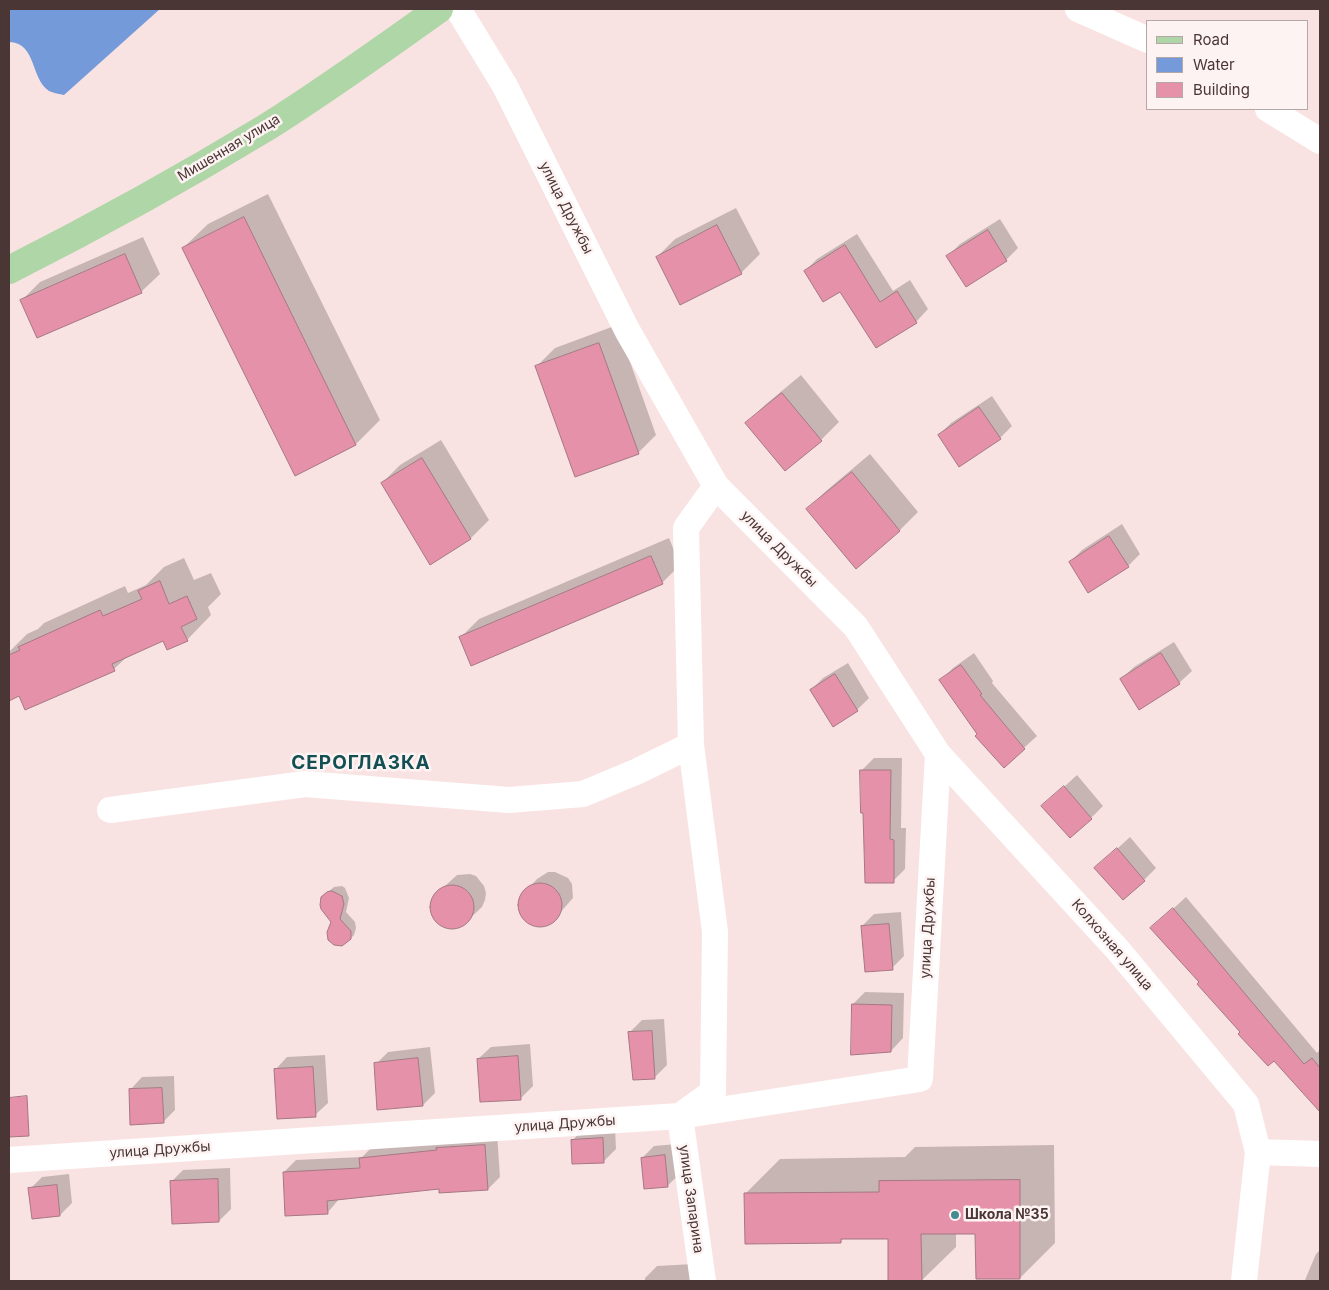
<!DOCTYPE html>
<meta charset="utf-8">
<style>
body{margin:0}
#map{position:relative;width:1329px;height:1290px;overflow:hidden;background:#f9e3e2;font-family:Inter,sans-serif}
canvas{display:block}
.frame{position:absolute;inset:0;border:10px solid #4a3635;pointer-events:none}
.legend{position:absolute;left:1146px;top:20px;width:162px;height:90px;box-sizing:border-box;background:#fef3f3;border:1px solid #b6a7a7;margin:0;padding:6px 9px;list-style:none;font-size:15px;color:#4a3635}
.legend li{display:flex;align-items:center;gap:10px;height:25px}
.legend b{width:25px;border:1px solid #b6a7a7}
</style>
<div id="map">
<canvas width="1329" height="1290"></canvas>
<div class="frame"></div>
<ul class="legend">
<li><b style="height:6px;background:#aed6a7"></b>Road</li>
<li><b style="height:14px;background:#759ada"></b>Water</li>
<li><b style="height:14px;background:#e491a9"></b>Building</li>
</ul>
</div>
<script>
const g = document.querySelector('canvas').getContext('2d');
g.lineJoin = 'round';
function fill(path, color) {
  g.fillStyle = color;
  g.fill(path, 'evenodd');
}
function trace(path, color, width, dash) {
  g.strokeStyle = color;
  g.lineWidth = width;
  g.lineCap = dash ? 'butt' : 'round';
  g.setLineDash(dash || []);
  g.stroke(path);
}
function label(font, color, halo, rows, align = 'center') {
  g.font = font + ' Inter,sans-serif';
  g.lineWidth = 5;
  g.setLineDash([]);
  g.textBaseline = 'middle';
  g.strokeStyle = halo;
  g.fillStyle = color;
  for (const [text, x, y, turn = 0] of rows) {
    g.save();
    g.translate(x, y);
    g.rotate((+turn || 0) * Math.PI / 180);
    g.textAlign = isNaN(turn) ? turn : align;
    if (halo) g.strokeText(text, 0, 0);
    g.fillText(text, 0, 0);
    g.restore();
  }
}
fill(new Path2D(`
 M 9,9 L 160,9 L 64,95 C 60,94 53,93 49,91 C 30,78 37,43 9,42 Z`), '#759ada');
fill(new Path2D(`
 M 268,194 L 380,420 L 356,444 L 295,474 L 183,248 L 208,224 Z
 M 736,208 L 760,254 L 741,273 L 680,304 L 657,257 L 675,239 Z
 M 1000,219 L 1018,248 L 1006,260 L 948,256 L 960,244 Z
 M 857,234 L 893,291 L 910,280 L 928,309 L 916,322 L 840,290 L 805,271 L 817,259 Z
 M 143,237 L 160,274 L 141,292 L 22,300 L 40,282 Z
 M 617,325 L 656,435 L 638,453 L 537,366 L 555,348 Z
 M 801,375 L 839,422 L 821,440 L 747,423 L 765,405 Z
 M 992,396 L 1012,426 L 1000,438 L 939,435 L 951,423 Z
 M 441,440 L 489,520 L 471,538 L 430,563 L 382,483 L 400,465 Z
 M 870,454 L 918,512 L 900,530 L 856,567 L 808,509 L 826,491 Z
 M 1122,524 L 1140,554 L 1128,566 L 1088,591 L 1070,562 L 1082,550 Z
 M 669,538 L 680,565 L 662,583 L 460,638 L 479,619 Z
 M 184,558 L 194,580 L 211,573 L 221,594 L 208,607 L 211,615 L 187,640 L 164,639 L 129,655 L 114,669 L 20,695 L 9,699 L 9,652 L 27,634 L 38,629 L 44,623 L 125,586 L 128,593 L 146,585 L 164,567 Z
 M 1174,642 L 1192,671 L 1179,683 L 1121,679 L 1134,667 Z
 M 974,653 L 993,681 L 992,683 L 1037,736 L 1004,766 L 978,734 L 941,680 L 953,668 Z
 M 848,663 L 869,698 L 857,710 L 811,690 L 823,678 Z
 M 874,758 L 902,758 L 901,828 L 906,828 L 905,869 L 893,881 L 862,770 Z
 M 1077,775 L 1103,806 L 1091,818 L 1043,806 Z
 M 1130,837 L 1156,868 L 1144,880 L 1096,868 Z
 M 548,872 L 555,872 L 568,878 L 572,884 L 573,898 L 551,923 L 538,926 L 531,924 L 521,915 L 520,909 L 521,897 L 537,879 Z
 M 470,874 L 476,876 L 484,886 L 486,893 L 485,900 L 482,907 L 464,924 L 450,928 L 443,926 L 437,922 L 431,909 L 434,896 L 457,875 Z
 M 342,886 L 345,888 L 349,898 L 346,912 L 355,922 L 356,928 L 354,935 L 348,941 L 332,921 L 328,892 L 334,887 Z
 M 1186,897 L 1317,1053 L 1320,1050 L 1320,1107 L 1318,1108 L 1274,1059 L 1242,1032 L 1201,982 L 1152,928 Z
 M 901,912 L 904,956 L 892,968 L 862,926 L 874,914 Z
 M 865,992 L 904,993 L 903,1038 L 891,1051 L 853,1004 Z
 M 664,1019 L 667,1065 L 654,1078 L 630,1032 L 642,1020 Z
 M 530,1044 L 533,1086 L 521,1098 L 478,1059 L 491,1047 Z
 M 430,1047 L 435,1093 L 423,1105 L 376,1064 L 388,1052 Z
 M 325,1055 L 328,1103 L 315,1115 L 275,1070 L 287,1057 Z
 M 174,1076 L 175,1110 L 163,1122 L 130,1090 L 142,1077 Z
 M 615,1127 L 616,1149 L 603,1162 L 572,1141 L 584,1128 Z
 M 497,1133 L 500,1177 L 488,1189 L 440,1188 L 340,1198 L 328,1212 L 284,1172 L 296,1160 L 362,1157 L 372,1147 Z
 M 677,1144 L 680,1174 L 667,1186 L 642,1158 L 654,1146 Z
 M 1054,1145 L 1055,1243 L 1020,1278 L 977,1232 L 956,1232 L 956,1247 L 921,1281 L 890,1281 L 890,1238 L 844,1238 L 840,1242 L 746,1193 L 780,1159 L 905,1157 L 915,1147 Z
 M 230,1168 L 231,1209 L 219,1221 L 171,1182 L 183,1170 Z
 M 69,1174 L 72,1203 L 60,1215 L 30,1189 L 42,1177 Z
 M 1320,1250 L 1320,1281 L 1305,1280 L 1316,1254 Z
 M 693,1264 L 694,1281 L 645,1281 L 645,1278 L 657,1266 Z`), '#0003');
const building = new Path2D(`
 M 244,217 L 356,445 L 295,476 L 182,248 Z
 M 717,225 L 742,274 L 680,305 L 656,257 Z
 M 988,230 L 1007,261 L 966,287 L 946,256 Z
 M 845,245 L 880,302 L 897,291 L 917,323 L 876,348 L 840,292 L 823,302 L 804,271 Z
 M 125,254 L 142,293 L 37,338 L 20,300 Z
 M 599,343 L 639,454 L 575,477 L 535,366 Z
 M 782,393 L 822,441 L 785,471 L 745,423 Z
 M 979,407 L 1001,439 L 959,467 L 938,435 Z
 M 422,458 L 471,539 L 430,565 L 381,483 Z
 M 852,472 L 900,531 L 856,569 L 806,509 Z
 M 1109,536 L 1129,567 L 1088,593 L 1069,562 Z
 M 651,556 L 663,584 L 471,666 L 459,637 Z
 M 160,581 L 169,604 L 187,596 L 197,619 L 181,627 L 188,641 L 167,650 L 163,641 L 112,664 L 115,671 L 25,710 L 19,696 L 9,701 L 9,655 L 20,650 L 18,647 L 100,610 L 103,616 L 142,599 L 138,591 Z
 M 1161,653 L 1180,684 L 1139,710 L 1120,679 Z
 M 961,665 L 982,694 L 980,695 L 1025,749 L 1004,768 L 975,736 L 977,734 L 939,680 Z
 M 835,674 L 858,711 L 833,727 L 810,690 Z
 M 860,770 L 891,770 L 890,839 L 894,840 L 894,883 L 865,883 L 863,813 L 861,813 Z
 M 1064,786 L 1092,819 L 1070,838 L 1041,806 Z
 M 1117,848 L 1145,881 L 1123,900 L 1094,868 Z
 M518 905a22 22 0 1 1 44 0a22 22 0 1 1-44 0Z
 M430 907a22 22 0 1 1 44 0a22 22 0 1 1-44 0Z
 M 332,891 L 342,896 L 344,904 L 340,919 L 351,931 L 351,939 L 342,946 L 334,945 L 328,940 L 327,932 L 331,922 L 321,909 L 320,905 L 321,897 L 327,892 Z
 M 1173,908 L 1304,1064 L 1312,1058 L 1320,1068 L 1320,1112 L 1274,1061 L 1268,1066 L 1238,1034 L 1240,1032 L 1197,984 L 1199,982 L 1150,928 Z
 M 889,924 L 893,970 L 865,972 L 861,926 Z
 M 852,1004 L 892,1005 L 891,1052 L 851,1055 Z
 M 652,1031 L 655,1079 L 633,1080 L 628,1032 Z
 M 518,1056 L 521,1100 L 480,1102 L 477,1059 Z
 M 418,1058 L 423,1106 L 377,1110 L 374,1063 Z
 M 313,1067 L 316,1117 L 277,1119 L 274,1069 Z
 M 162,1088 L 164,1123 L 130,1125 L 129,1089 Z
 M 27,1096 L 29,1136 L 9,1137 L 9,1098 Z
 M 603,1138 L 604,1163 L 572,1164 L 571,1140 Z
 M 485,1145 L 488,1190 L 439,1193 L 439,1189 L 327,1201 L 328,1214 L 285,1216 L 283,1172 L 360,1168 L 359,1158 L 437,1150 L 436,1148 Z
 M 665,1155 L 668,1187 L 644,1189 L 641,1158 Z
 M 218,1179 L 219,1222 L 172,1224 L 170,1181 Z
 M 1020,1180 L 1020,1279 L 976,1279 L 975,1234 L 921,1234 L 922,1281 L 888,1281 L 888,1239 L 841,1239 L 841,1243 L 745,1244 L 744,1193 L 879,1192 L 879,1181 Z
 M 57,1185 L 60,1216 L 32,1219 L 28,1188 Z`);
fill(building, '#e491a9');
trace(building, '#a57783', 1);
trace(new Path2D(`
 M 1078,9 L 1148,40
 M 1268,109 L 1320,141
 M 938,754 L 1117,949 L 1246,1104 L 1258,1152
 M 110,810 L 305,784 L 509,800 L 583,794 L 638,771 L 691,745
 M 9,1160 L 680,1116 L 920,1079 L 938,754 L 856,627 L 716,486 L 627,330 L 505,86 L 458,9
 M 703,1281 L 680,1116 L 713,1092 L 715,932 L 691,745 L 686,528 L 716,486
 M 1244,1281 L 1258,1152 L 1320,1154`), '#fff', 26);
trace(new Path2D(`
 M 9,270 C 96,226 183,178 267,127 C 326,90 383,49 439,9`), '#aed6a7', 28);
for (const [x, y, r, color] of [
 [955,1215,5,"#438b90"]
]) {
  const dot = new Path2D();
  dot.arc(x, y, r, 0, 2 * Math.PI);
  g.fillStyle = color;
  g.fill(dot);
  trace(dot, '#fef3f3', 2);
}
label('14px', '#4a3635', '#fef3f3', [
 ["Мишенная улица",229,148,-31],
 ["улица Дружбы",566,208,63],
 ["улица Дружбы",779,549,45],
 ["улица Дружбы",928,928,-87],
 ["Колхозная улица",1112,945,49],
 ["улица Дружбы",565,1124,-4],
 ["улица Дружбы",160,1150,-4],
 ["улица Запарина",691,1199,82]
]);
label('bold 14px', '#4a3635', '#fef3f3', [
 ["Школа №35",965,1215]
], 'left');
g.letterSpacing = '1px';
label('bold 19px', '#135054', '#fef3f3', [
 ["СЕРОГЛАЗКА",361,763]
]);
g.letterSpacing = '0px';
</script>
